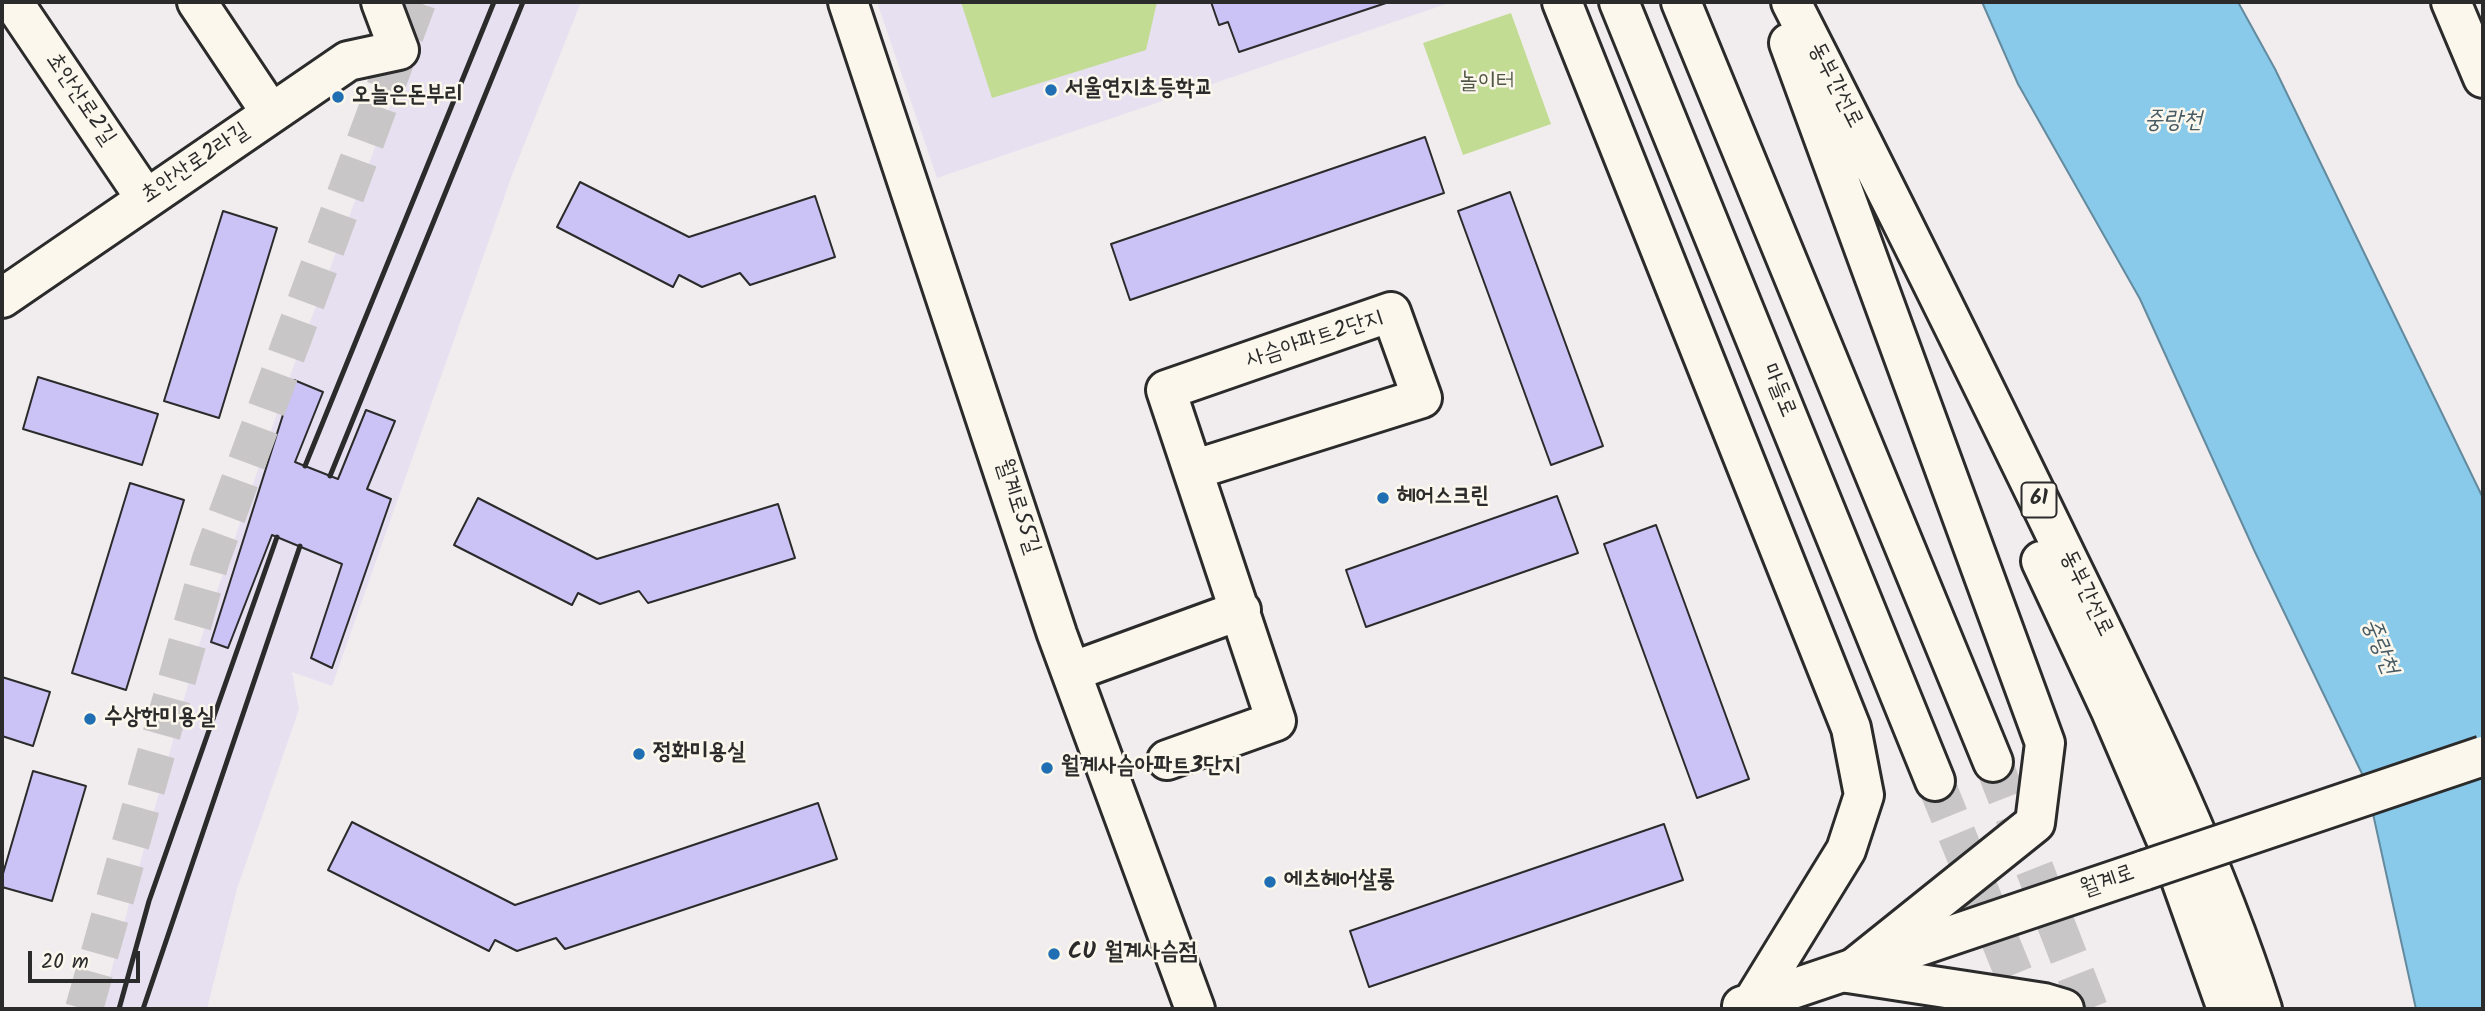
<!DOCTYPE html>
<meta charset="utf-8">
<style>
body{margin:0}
#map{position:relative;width:2485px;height:1011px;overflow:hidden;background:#f1edee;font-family:Kalam,sans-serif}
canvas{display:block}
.frame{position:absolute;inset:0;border:4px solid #2b2b2b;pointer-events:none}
.scale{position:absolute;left:28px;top:951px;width:112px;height:32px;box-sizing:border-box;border:4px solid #2b2b2b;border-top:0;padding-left:9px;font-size:21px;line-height:24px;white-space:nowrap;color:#2b2b2b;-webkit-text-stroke:5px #fbf7ec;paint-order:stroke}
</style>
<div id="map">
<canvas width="2485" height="1011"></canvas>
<div class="frame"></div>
<div class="scale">20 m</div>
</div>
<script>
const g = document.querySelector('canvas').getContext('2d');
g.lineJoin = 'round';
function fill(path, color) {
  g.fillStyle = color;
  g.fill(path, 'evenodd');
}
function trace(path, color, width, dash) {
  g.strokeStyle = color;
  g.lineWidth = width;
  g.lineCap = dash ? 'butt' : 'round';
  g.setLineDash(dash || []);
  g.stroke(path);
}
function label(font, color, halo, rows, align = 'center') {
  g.font = font + ' Kalam,"Poor Story",sans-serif';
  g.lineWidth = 5;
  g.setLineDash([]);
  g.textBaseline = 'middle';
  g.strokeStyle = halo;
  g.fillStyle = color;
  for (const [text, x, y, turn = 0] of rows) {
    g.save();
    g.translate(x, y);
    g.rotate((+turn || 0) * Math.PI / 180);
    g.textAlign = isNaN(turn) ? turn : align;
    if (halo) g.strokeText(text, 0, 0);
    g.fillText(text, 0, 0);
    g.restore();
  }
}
fill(new Path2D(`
 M 429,2 L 581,2 L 512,175 L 332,686 L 292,672 L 299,709 L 237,889 L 207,1009 L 101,1009 L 196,654 L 284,392 Z
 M 877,2 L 1452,2 L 937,178 Z`), '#e6e0f0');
fill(new Path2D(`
 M 961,2 L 1157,2 L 1146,50 L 992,98 Z
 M 1511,13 L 1551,124 L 1463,155 L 1423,43 Z`), '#c3dc93');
const water = new Path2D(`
 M 1982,2 L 2238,2 L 2275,69 L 2483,498 L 2483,1009 L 2416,1009 L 2366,782 L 2255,552 L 2140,299 L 2018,84 Z`);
fill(water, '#89caea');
trace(water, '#638a9e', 2);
const building = new Path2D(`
 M 1211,2 L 1389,2 L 1239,52 L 1228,22 L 1219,25 Z
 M 1425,137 L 1444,193 L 1130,300 L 1111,244 Z
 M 580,182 L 689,237 L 815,196 L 835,257 L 750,285 L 740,273 L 702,287 L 679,275 L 673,287 L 557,227 Z
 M 1510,192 L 1603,446 L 1551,465 L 1458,211 Z
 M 223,211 L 277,228 L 219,418 L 164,401 Z
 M 38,377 L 158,414 L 142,465 L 23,429 Z
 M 294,380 L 323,392 L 295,462 L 305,466 L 338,479 L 366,410 L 395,421 L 367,489 L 391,499 L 332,668 L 311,658 L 342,564 L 272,535 L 228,648 L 211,642 Z
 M 130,483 L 184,500 L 126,690 L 72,673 Z
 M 1557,496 L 1578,553 L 1366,627 L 1346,570 Z
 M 478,498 L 597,559 L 778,504 L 795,558 L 648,603 L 639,591 L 600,604 L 578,593 L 572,605 L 454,545 Z
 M 1656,525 L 1749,779 L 1697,798 L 1604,544 Z
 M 2,677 L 50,692 L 33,746 L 2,736 Z
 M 33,771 L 86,786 L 52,901 L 2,887 L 2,877 Z
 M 818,803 L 837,859 L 565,949 L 556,938 L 517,951 L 495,940 L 489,951 L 328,870 L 352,822 L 515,905 Z
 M 1664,824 L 1683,880 L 1369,987 L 1350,931 Z`);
fill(building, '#cbc3f5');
trace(building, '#2b2b2b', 2);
trace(new Path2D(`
 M 84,1009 L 211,559 L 417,2`), '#c9c6c7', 38, [38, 19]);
trace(new Path2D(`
 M 1993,762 L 2089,1009
 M 1935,781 L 2028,1009`), '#c9c6c7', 38, [38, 19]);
const minor = new Path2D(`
 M 13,2 L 146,199
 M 197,2 L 271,113
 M 848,2 L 1057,634 L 1195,1009
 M 2,298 L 348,61 L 399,50 L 381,2
 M 1071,672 L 1241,610
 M 1167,760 L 1276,721 L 1166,390 L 1391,312 L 1422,398 L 1193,470`);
const major = new Path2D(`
 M 1562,2 L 1851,728 L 1864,795 L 1846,850 L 1752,1003
 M 1619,2 L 1935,781
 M 1681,2 L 1993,762
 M 1742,1006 L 2145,870`);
const highway = new Path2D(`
 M 1791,2 C 1885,186 1977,372 2067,558 C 2139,706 2212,853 2262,1009
 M 2451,2 L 2483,78
 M 1789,43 L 2045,743 L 2035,823 L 1848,973
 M 2041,561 L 2111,711 L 2169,846 L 2227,1009
 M 1848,973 L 2044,1003 L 2064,1009`);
trace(minor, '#2b2b2b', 44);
trace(major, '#2b2b2b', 44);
trace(highway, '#2b2b2b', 44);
trace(minor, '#fbf7ec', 38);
trace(major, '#fbf7ec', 38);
trace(highway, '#fbf7ec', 38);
trace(new Path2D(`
 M 305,466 L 494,2
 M 330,476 L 523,2
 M 119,1009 L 149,901 L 277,537
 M 143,1009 L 300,546`), '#2b2b2b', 5);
const majorBridge = new Path2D(`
 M 2145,870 L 2483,756`);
trace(majorBridge, '#2b2b2b', 44, []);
trace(majorBridge, '#fbf7ec', 38);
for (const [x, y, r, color] of [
 [1051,90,7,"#1f6fb2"],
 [338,97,7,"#1f6fb2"],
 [1383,498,7,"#1f6fb2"],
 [90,719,7,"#1f6fb2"],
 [639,754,7,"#1f6fb2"],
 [1047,768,7,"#1f6fb2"],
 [1270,882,7,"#1f6fb2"],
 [1054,954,7,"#1f6fb2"]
]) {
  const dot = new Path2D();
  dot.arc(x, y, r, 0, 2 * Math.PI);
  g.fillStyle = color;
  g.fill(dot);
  trace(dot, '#fbf7ec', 2.5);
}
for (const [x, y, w] of [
 [2039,500,35]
]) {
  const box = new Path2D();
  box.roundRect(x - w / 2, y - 17.5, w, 35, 5);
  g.fillStyle = '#fbf7ec';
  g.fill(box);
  trace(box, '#2b2b2b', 2);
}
label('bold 21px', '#2b2b2b', null, [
 ["61",2039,500]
]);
label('23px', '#515745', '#fbf7ec', [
 ["놀이터",1487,84]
]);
label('23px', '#2b2b2b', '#fbf7ec', [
 ["동부간선로",1834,86,63],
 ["초안산로2길",79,100,56],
 ["초안산로2라길",196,165,-34],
 ["사슴아파트2단지",1315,341,-18],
 ["마들로",1777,391,68],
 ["월계로55길",1016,507,72],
 ["동부간선로",2085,594,64],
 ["월계로",2108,883,-19]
]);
label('bold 23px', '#2b2b2b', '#fbf7ec', [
 ["서울연지초등학교",1065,90],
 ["오늘은돈부리",352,97],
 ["헤어스크린",1397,498],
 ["수상한미용실",104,719],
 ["정화미용실",653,754],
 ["월계사슴아파트3단지",1061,768],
 ["에츠헤어살롱",1284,882],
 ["CU 월계사슴점",1068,954]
], 'left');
label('italic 24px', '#475b64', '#fbf7ec', [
 ["중랑천",2173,123],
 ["중랑천",2378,647,68]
]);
</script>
